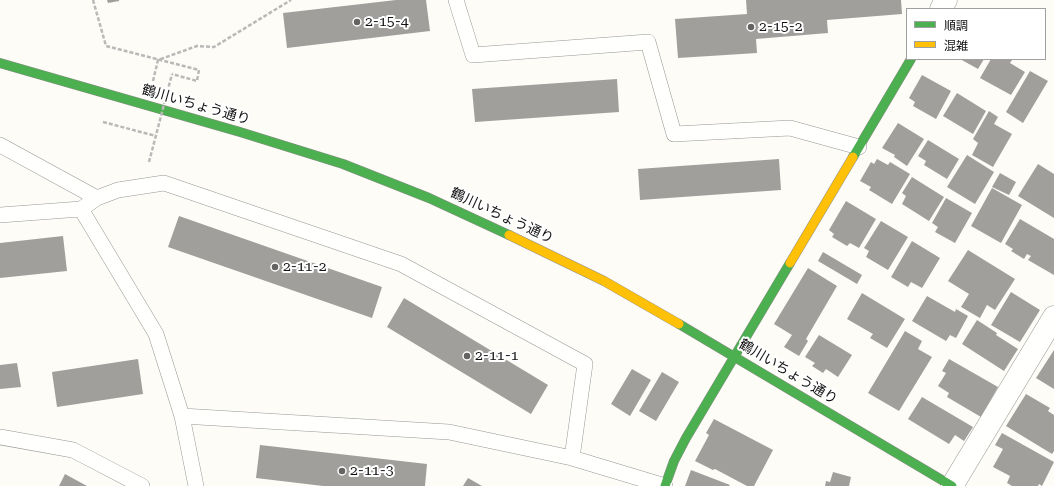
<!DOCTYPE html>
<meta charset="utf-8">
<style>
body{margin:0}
#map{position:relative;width:1054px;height:486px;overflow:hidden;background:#fdfcf7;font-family:"Roboto Serif","Noto Sans JP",serif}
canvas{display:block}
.legend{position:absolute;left:906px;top:8px;width:140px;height:52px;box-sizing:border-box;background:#fff;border:1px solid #a0a0a0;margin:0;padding:5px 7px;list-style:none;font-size:12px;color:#111}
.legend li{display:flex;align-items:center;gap:8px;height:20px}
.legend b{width:20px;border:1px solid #a0a0a0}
</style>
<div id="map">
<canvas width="1054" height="486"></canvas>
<ul class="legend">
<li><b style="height:5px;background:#4caf50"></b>順調</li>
<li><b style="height:5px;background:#ffc107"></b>混雑</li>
</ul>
</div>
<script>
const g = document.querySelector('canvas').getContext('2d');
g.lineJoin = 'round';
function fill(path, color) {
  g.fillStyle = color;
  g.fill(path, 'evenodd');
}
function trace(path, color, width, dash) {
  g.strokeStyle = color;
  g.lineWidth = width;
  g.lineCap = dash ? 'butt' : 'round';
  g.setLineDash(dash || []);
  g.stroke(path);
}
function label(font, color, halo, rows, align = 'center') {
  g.font = font + ' "Roboto Serif","Noto Sans JP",serif';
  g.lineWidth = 4;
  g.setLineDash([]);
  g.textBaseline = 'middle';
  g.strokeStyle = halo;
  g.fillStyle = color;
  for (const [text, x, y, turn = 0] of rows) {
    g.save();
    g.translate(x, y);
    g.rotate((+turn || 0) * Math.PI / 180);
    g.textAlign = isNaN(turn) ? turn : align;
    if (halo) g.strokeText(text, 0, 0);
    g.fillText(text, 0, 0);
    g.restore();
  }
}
fill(new Path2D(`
 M 107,0 L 119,0 L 119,1 L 108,3 Z
 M 396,0 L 426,0 L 430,31 L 287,48 L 283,13 Z
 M 746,0 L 901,0 L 902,14 L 827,20 L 828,33 L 756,39 L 757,53 L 678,58 L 675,19 L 747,14 Z
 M 960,59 L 984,59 L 978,69 Z
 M 991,59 L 1011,59 L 1012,60 L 1010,63 L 1025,72 L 1011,95 L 980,78 Z
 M 1030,71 L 1048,81 L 1023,123 L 1006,112 Z
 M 922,75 L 951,91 L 936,119 L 913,106 L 915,102 L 909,98 Z
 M 617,79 L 619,112 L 475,122 L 472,89 Z
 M 957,93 L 986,111 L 973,134 L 943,116 Z
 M 989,111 L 998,117 L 994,124 L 1012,134 L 993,167 L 972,155 L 978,143 L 973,139 Z
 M 898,123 L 924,139 L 907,166 L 894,157 L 895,155 L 882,148 Z
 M 928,140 L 959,159 L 947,179 L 924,165 L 926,161 L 918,156 Z
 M 967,155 L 994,172 L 975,204 L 947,187 Z
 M 779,159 L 781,190 L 640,200 L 638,169 Z
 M 877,159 L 888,165 L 890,162 L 910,174 L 892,204 L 869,190 L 871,187 L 860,181 L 871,162 L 874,164 Z
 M 1038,164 L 1054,174 L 1054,218 L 1018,196 Z
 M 1000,173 L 1016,182 L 1009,195 L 992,187 Z
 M 912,177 L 944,197 L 929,221 L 902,204 L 906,196 L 902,193 Z
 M 992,188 L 1022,205 L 1001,243 L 971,226 Z
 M 946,198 L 972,213 L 955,243 L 935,232 L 938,227 L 932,223 Z
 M 846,201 L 876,219 L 859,248 L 850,243 L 847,246 L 832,237 L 834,234 L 829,230 Z
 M 179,216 L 382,287 L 372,318 L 168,247 Z
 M 1020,219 L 1054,239 L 1054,275 L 1028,260 L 1031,256 L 1027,254 L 1024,259 L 1011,251 L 1013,249 L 1005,244 Z
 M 881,221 L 908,237 L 888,270 L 866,257 L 869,251 L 864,248 Z
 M 63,236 L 67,271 L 0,278 L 0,243 Z
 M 912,241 L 940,258 L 922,288 L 911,282 L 908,287 L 891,277 Z
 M 968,250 L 1015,279 L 995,310 L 987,305 L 980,318 L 961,307 L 969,294 L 948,281 Z
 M 823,252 L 862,275 L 857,284 L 818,261 Z
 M 808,268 L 837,286 L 806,339 L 808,341 L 799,356 L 784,347 L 792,335 L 774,324 Z
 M 1011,292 L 1040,310 L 1020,342 L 991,325 Z
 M 862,293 L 905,319 L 887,348 L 870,338 L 873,334 L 847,319 Z
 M 927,296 L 955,312 L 956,309 L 968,316 L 956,338 L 950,335 L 946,341 L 912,321 Z
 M 404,298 L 548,385 L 531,414 L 387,327 Z
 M 977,320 L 997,333 L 996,335 L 1018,349 L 1004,371 L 962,344 Z
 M 905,331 L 922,341 L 918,349 L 932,357 L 899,411 L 868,393 Z
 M 819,335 L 852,355 L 838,377 L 826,369 L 823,373 L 812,366 L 815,363 L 805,357 Z
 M 1054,350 L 1054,389 L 1036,378 Z
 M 138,359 L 143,394 L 57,407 L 52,372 Z
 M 949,359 L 998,387 L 981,417 L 947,397 L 949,393 L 938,386 L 946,373 L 942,371 Z
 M 17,363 L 21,387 L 0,389 L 0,365 Z
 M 632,369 L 651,380 L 630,416 L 611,404 Z
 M 662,372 L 679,382 L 656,421 L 639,411 Z
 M 1026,394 L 1050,408 L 1048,411 L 1054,415 L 1054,451 L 1052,454 L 1006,426 Z
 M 922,397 L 973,427 L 964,441 L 955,435 L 949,444 L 908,419 Z
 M 714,419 L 773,450 L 754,486 L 747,486 L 715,469 L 713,470 L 695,461 L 709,435 L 706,433 Z
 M 1002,433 L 1054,462 L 1042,486 L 1039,484 L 1038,486 L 1012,486 L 1007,483 L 1010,476 L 993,467 L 1003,449 L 995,445 Z
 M 260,445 L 427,464 L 425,486 L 323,486 L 256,478 Z
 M 691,470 L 730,485 L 729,486 L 685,486 Z
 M 833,472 L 851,477 L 849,486 L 825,486 L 826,481 L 830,482 Z
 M 65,474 L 87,486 L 59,486 Z
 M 468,478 L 482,486 L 463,486 Z`), '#a19f9c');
const lane = new Path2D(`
 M 456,0 L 473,55 L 648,42 L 674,134 L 790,128 L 859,147
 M 0,145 L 97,198
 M 81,209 L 156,334 L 182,416 L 196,486
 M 0,215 L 81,209 L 97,198 L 118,190 L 164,183 L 401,264 L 585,364 L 572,458
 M 182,416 L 449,432 L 572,458 L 665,486
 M 0,437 L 73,450 L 142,486`);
const street = new Path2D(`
 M 941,9 L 946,0
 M 952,486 L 1054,317`);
const fast = new Path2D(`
 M 0,63 L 240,132 L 343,164 L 429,198 L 509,235
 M 853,157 L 911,59
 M 679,324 L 952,486
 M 665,486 L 674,461 L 686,438 L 790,263`);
const slow = new Path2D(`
 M 509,235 L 604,281 L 679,324
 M 790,263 L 853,157`);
trace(lane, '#979795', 16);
trace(street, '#979795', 23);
trace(fast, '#8e8d8b', 10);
trace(slow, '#8e8d8b', 10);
trace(new Path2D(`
 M 93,0 L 106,46 L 199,70 L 197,81 L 172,74
 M 153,81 L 158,60 L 197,46 L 214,47 L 291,0
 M 103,122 L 156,136`), '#b9b9b8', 2.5, [4, 2]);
trace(lane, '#fffffe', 15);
trace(street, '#fffffe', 22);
trace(fast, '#4caf50', 9);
trace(slow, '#ffc107', 9);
trace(new Path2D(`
 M 149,162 L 172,74`), '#b9b9b8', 2.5, [4, 2]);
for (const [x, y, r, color] of [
 [357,22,4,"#646362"],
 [751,27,4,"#646362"],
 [275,267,4,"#646362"],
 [467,356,4,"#646362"],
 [342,471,4,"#646362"]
]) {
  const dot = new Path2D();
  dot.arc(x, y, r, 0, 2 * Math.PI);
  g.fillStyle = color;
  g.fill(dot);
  trace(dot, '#fff', 1.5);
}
label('14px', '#111', '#fff', [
 ["2-15-4",365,22],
 ["2-15-2",759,27],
 ["2-11-2",283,267],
 ["2-11-1",475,356],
 ["2-11-3",350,471]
], 'left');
label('14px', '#111', '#fff', [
 ["鶴川いちょう通り",196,105,16],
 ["鶴川いちょう通り",502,216,25],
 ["鶴川いちょう通り",788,372,31]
]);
</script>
